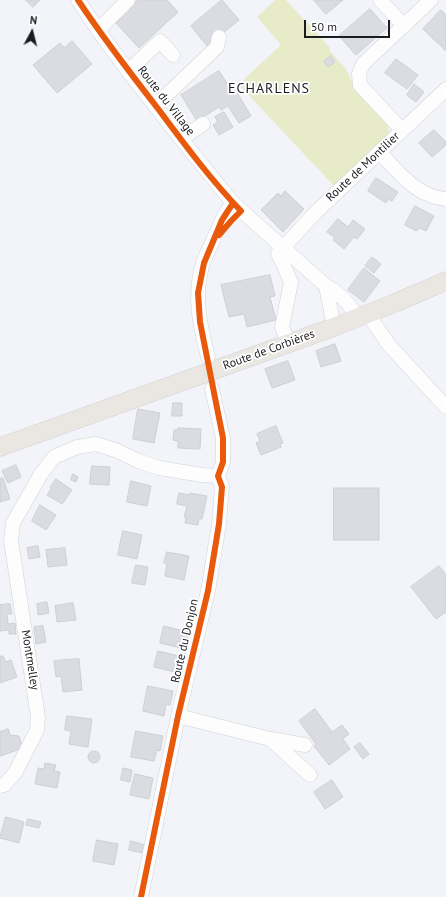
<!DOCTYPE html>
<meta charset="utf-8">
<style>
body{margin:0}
#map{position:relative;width:446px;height:897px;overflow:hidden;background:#f2f4fa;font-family:"PT Sans",sans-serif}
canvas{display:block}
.north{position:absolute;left:12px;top:12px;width:40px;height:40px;-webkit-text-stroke:3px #fff;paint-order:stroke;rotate:7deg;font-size:11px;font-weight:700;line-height:16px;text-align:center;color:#1b1c20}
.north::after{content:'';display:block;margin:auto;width:14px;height:18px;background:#1b1c20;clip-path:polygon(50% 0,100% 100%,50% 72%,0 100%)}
.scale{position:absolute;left:304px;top:20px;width:86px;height:18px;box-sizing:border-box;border:2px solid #1b1c20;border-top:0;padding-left:5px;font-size:12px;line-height:14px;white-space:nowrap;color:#1b1c20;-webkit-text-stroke:3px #fff;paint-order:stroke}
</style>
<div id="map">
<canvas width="446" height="897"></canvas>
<div class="north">N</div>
<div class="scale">50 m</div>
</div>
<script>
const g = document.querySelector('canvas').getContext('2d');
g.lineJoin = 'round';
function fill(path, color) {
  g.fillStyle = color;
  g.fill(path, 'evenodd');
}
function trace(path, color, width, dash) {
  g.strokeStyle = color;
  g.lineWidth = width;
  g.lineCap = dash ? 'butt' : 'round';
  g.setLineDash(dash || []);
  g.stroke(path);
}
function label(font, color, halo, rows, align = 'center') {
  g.font = font + ' "PT Sans",sans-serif';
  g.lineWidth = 3.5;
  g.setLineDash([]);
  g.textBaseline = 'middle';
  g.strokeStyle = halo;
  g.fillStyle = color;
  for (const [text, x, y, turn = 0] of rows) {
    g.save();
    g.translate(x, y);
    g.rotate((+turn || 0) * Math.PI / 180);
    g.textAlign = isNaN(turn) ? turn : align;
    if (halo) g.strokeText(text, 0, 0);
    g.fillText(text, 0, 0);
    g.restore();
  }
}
fill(new Path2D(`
 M 275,0 L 286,0 L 330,48 L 329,50 L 346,69 L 351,80 L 387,120 L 389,132 L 385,141 L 335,187 L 241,87 L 245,78 L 281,45 L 257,17 Z`), '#e7ebc8');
const building = new Path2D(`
 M 26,0 L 40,0 L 33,7 Z
 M 138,0 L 167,0 L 178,12 L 139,48 L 116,23 L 131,9 L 130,7 Z
 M 222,0 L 239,20 L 207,46 L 191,26 Z
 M 314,0 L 343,0 L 326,14 Z
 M 370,9 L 387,28 L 356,55 L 339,36 Z
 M 441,10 L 446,15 L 446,51 L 423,29 Z
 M 72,41 L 92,64 L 57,93 L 33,65 L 60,43 L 64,48 Z
 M 331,56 L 335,62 L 328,67 L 324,61 Z
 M 396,59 L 418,75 L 407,89 L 385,73 Z
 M 219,71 L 232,91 L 235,89 L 251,116 L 239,123 L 228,106 L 221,110 L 219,107 L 197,121 L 181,95 Z
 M 414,84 L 424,92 L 416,102 L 407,95 Z
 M 224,112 L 233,127 L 219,135 L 213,125 L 218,122 L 215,117 Z
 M 434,130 L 446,142 L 446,145 L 432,157 L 419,143 Z
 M 376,178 L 398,192 L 392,201 L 388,199 L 386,203 L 368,191 Z
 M 285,191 L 304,209 L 283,232 L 261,210 L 278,193 L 281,196 Z
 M 415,206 L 434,216 L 426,231 L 420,228 L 416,231 L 405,225 Z
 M 338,219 L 348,227 L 353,220 L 365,229 L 357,239 L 354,237 L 344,249 L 333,240 L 335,238 L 327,232 Z
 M 372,257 L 381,264 L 374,273 L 365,266 Z
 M 364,268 L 380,281 L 364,302 L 348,290 Z
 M 270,275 L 275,296 L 270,297 L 276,320 L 247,327 L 244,314 L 229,317 L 221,285 Z
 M 335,344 L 341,361 L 321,367 L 316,351 Z
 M 288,361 L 295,380 L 272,388 L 265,369 Z
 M 173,403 L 182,403 L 182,416 L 172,416 Z
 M 138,409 L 160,413 L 154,443 L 133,439 Z
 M 276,426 L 283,443 L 280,444 L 281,447 L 261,455 L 256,443 L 260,441 L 257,434 Z
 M 178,428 L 201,429 L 200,449 L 178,448 L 178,441 L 173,440 L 174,430 L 178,430 Z
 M 16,465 L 21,477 L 8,483 L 2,471 Z
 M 92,466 L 110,467 L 109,485 L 90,484 Z
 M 73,474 L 78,477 L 76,482 L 71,480 Z
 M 3,478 L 10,499 L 0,502 L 0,479 Z
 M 56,479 L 72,490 L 62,504 L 47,495 L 51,489 L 50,488 Z
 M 131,481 L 151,486 L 147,506 L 127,502 Z
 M 334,488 L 379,488 L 379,540 L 334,540 Z
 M 179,493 L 189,495 L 190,493 L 207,496 L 202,519 L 199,519 L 198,525 L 185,523 L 186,517 L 184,517 L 187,506 L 177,504 Z
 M 40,505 L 56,515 L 46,530 L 32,521 Z
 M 123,531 L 142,535 L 137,559 L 118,555 Z
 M 38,546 L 40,557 L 29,559 L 27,548 Z
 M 65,548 L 67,565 L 48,567 L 46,550 Z
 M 167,552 L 189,556 L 184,580 L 165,576 L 167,564 L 164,563 Z
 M 136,565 L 148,567 L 145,585 L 132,583 Z
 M 439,566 L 446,575 L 446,612 L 436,619 L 411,587 Z
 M 47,602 L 49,613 L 38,615 L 37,604 Z
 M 73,603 L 76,620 L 57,622 L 55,606 Z
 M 10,604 L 12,614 L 7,614 L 8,624 L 15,623 L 16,634 L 9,634 L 9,630 L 0,631 L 0,605 Z
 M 43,626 L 46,642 L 36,644 L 34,627 Z
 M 164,626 L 188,632 L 185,644 L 182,643 L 181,648 L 160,643 Z
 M 158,651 L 179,656 L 178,662 L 181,663 L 179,673 L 154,667 Z
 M 3,656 L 6,662 L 11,660 L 17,677 L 0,683 L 0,657 Z
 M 79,659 L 82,690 L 63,692 L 61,676 L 56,677 L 54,661 Z
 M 148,686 L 173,691 L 170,705 L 166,704 L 164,716 L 143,711 Z
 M 315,709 L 332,732 L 342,725 L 349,734 L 343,739 L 350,749 L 329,765 L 314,746 L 316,744 L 299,721 Z
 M 67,716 L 92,719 L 88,747 L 69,744 L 71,731 L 65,730 Z
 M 8,729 L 10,735 L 19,736 L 23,748 L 0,756 L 0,732 Z
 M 136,731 L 163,736 L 160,751 L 157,750 L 154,761 L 131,757 Z
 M 360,743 L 369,754 L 363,759 L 354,747 Z
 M88 757a6 6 0 1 1 12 0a6 6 0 1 1-12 0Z
 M 45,763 L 56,765 L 54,771 L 60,772 L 57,788 L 35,784 L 38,768 L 44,769 Z
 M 123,768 L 132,770 L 130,782 L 121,780 Z
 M 135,774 L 153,778 L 149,799 L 130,795 Z
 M 332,780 L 343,797 L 325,809 L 314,792 Z
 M 6,817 L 24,822 L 19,843 L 0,838 Z
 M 28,819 L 41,822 L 39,828 L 26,825 Z
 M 97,840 L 118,844 L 114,865 L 93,861 Z
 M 131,841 L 145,845 L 143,853 L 129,850 Z`);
fill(building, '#dadce1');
trace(building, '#cdcfd4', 1);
const minor = new Path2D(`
 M 78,0 L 98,30 L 128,71 L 181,139 L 233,203 L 326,286 C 341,294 349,303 357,318
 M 380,0 L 404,26
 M 98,30 L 128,0
 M 128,71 L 160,41 L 173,55
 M 155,106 L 217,47 L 219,37
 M 402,130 L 360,85 L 359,74 L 363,64 L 431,0
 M 181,139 L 203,124
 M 379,152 C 400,173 415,196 446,199
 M 326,286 L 334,327
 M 369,313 L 372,320 L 389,345 L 446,407
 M 288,343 L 282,327 L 291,282 L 278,253 L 316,212 L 446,89
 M 208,357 C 200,326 193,295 203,263 C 206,255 211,246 214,238 C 220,226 224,213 233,203
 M 178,716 L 270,739 L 310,775
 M 271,739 L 305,745
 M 0,786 L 4,785 L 15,773 L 37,730 L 38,717 L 11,541 L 13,523 L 41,474 L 54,457 L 77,447 L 96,444 L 118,451 L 138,461 L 159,468 L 202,475 L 218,476
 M 141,897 L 178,716 L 208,591 L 219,524 L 222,487 L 218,476 L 223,462 L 223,438 L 212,389`);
const major = new Path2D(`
 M 0,447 L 334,327 L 395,303 L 446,281`);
trace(minor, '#d0d2d6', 15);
trace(major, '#d1d2d5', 19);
trace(minor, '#fdfdfe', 14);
trace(major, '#eae6e2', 18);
trace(new Path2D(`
 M 78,0 C 103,38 131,74 159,110 C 185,145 211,180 241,211 L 231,221 L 219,235
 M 141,897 L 178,716 L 208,591 L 219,524 L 222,487 L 218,476 L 223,462 L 223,438 L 200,322 L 198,293 L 204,263 L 222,220 L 233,203`), '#e8590c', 6);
label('12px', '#1b1c20', '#fff', [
 ["Route du Village",166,101,52],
 ["Route de Montilier",363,167,-43],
 ["Route de Corbières",269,350,-20],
 ["Route du Donjon",185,641,-77],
 ["Montmelley",30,660,81]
]);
g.letterSpacing = '1px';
label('14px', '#1b1c20', '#fff', [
 ["ECHARLENS",269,89]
]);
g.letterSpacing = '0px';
</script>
